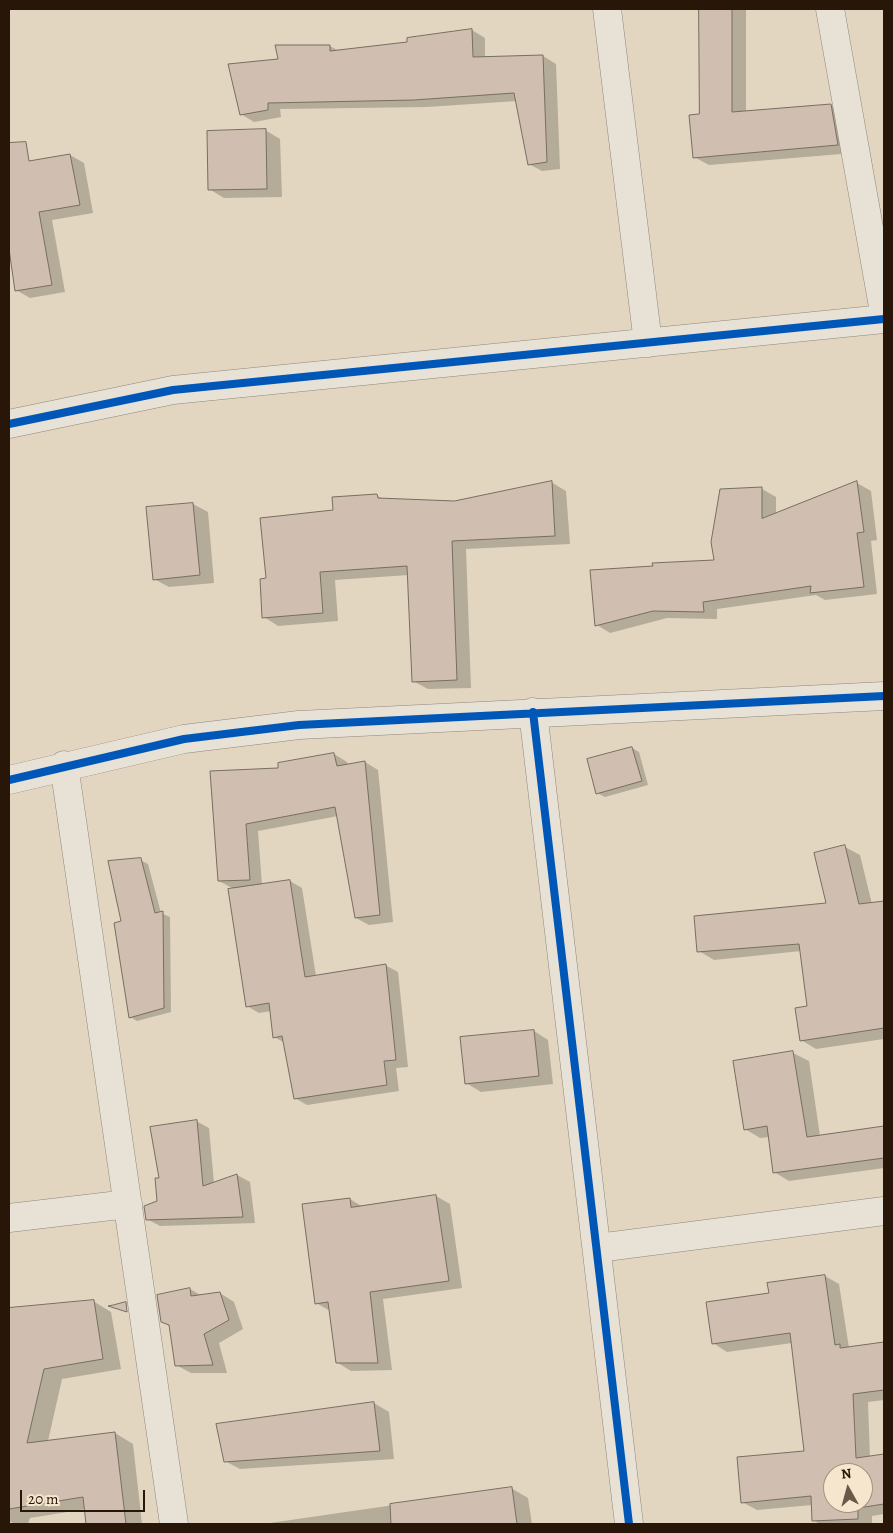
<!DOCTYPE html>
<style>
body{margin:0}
#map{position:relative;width:893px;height:1533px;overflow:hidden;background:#e2d6c0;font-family:Alegreya,serif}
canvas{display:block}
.frame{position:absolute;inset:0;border:10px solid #281609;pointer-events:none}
.north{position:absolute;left:823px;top:1463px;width:50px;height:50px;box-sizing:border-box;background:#f5e6cd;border:1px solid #a3937f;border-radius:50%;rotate:353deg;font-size:14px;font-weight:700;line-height:20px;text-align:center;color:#281609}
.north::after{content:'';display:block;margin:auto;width:18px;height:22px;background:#695949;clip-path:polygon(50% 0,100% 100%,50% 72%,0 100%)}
.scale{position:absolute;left:20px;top:1490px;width:125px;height:22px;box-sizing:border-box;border:2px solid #281609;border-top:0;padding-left:6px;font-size:15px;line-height:18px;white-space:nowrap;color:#281609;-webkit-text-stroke:4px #f5e6cd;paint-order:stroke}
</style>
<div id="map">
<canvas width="893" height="1533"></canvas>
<div class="frame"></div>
<div class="north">N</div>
<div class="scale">20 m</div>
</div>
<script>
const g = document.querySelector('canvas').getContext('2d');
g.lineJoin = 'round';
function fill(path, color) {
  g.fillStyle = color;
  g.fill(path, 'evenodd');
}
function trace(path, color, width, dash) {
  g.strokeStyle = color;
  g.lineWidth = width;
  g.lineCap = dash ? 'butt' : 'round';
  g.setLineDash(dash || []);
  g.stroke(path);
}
fill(new Path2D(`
 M 700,9 L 746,9 L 746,112 L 831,105 L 846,114 L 853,153 L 709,165 L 694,157 L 700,116 Z
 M 472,30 L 485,38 L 485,58 L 543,56 L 556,64 L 560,169 L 542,171 L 529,164 L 517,101 L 427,107 L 280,109 L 281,117 L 254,122 L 241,114 L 279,60 L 277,46 L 330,46 L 339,51 L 408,43 L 408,39 Z
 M 265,130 L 280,139 L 282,197 L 224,198 L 209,189 Z
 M 70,155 L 84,163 L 93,213 L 52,220 L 65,292 L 30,298 L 16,290 L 9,241 L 9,166 Z
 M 551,482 L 566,491 L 570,544 L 466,549 L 471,688 L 428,689 L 413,681 L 409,575 L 335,580 L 338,621 L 278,626 L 264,617 L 268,580 L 334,511 L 377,496 L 385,500 L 454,502 Z
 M 857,483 L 871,491 L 877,540 L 871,541 L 877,594 L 825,600 L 816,595 L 717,609 L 717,619 L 667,618 L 610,633 L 597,625 L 715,562 L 721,490 L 762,489 L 776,497 L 776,514 Z
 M 193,504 L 208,512 L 214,583 L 169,587 L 154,579 Z
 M 632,748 L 639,752 L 648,785 L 605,797 L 597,793 Z
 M 334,754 L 347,762 L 348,765 L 365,762 L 378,770 L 393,922 L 369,925 L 356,918 L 338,816 L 258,831 L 262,885 L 290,881 L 302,888 L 316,976 L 385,965 L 398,972 L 408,1067 L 396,1068 L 399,1091 L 307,1105 L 295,1098 L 285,1043 L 274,1037 L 271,1011 L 259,1013 L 247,1006 L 234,889 L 219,881 L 212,773 L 280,769 Z
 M 845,847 L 860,855 L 872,904 L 884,902 L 884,1039 L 816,1049 L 801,1040 L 808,1007 L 801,951 L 714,960 L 699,951 L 827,904 Z
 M 140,860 L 148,864 L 161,913 L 170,917 L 171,1012 L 137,1021 L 130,1017 L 123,922 Z
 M 534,1031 L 548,1040 L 553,1084 L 481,1092 L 466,1083 Z
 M 793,1053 L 809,1061 L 820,1136 L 884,1127 L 884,1168 L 789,1181 L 774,1172 L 770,1137 L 760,1138 L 745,1129 Z
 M 196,1121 L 209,1128 L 214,1183 L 237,1175 L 250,1182 L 255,1223 L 160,1226 L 147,1219 L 159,1202 L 160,1179 Z
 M 436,1196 L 450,1204 L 462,1288 L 383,1299 L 392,1370 L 351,1371 L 338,1363 L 330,1311 L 316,1303 L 350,1199 L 363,1207 Z
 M 825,1276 L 839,1284 L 849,1348 L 884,1344 L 884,1400 L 868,1402 L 870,1458 L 884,1456 L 884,1514 L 872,1516 L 872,1524 L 820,1524 L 813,1520 L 812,1505 L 757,1510 L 742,1502 L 806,1452 L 792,1343 L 727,1352 L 713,1343 L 770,1294 ZM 833,1473 L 863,1473 L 863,1503 L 833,1503 Z
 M 190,1289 L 202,1296 L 220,1293 L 234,1302 L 243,1329 L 219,1343 L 227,1373 L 191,1373 L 176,1365 L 170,1326 L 162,1322 Z
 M 93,1301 L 111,1312 L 121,1369 L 62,1379 L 48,1441 L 115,1433 L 133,1444 L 142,1524 L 87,1524 L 86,1509 L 30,1518 L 28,1524 L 15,1524 L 9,1521 L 9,1309 Z
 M 374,1403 L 389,1412 L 394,1459 L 240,1469 L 225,1461 Z
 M 511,1488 L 528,1498 L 532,1524 L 263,1524 Z`), '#0003');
const building = new Path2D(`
 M 699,9 L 732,9 L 732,112 L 831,104 L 838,145 L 693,158 L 689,115 L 699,114 Z
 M 472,29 L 473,57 L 543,55 L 547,162 L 528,165 L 514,93 L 414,100 L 268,103 L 268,110 L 240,115 L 228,64 L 278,59 L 275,45 L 330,45 L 330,51 L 407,42 L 407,38 Z
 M 266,129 L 267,189 L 208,190 L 207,131 Z
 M 26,142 L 29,161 L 70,154 L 80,205 L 39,212 L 52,285 L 15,291 L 9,249 L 9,143 Z
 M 552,481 L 555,536 L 452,541 L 457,680 L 412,682 L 407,566 L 320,572 L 323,613 L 262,618 L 260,579 L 266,578 L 260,518 L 333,510 L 332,497 L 377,494 L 378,498 L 454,501 Z
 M 857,481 L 864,532 L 857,533 L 864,587 L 810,593 L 811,586 L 703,602 L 704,612 L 653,611 L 595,626 L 590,570 L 653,566 L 652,563 L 714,560 L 711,542 L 720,489 L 762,487 L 762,518 Z
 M 193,503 L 200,575 L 153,580 L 146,507 Z
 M 632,747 L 642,781 L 596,794 L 587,759 Z
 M 334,753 L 337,766 L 365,761 L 380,915 L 355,918 L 335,807 L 246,824 L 250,880 L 218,881 L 210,771 L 278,768 L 278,763 Z
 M 845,845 L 859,904 L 884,901 L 884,1028 L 800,1041 L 795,1008 L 807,1006 L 799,944 L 697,952 L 694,916 L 826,903 L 814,853 Z
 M 141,858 L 155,913 L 163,911 L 164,1008 L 129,1018 L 114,923 L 121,921 L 108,861 Z
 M 290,880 L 305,977 L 386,964 L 396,1060 L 384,1061 L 387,1085 L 294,1099 L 282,1036 L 273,1038 L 269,1003 L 246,1007 L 228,889 Z
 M 534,1030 L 539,1076 L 465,1084 L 460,1037 Z
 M 793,1051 L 807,1137 L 884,1126 L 884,1158 L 773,1173 L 767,1126 L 744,1130 L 733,1061 Z
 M 197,1120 L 203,1186 L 237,1174 L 243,1217 L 146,1220 L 144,1206 L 157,1201 L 155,1178 L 159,1178 L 150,1127 Z
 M 436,1195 L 449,1281 L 370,1292 L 378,1363 L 336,1363 L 328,1302 L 315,1304 L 302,1204 L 350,1198 L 351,1207 Z
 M 825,1275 L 835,1345 L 840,1344 L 840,1348 L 884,1342 L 884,1390 L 853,1394 L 856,1458 L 884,1454 L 884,1504 L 858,1508 L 858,1519 L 812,1521 L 811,1496 L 741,1503 L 737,1457 L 804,1451 L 790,1333 L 712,1344 L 706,1302 L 769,1293 L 767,1283 ZM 833,1473 L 863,1473 L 863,1503 L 833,1503 Z
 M 190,1288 L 191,1296 L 220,1292 L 229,1320 L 204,1334 L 213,1365 L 175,1366 L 169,1325 L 161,1322 L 157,1295 Z
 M 94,1300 L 103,1359 L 44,1369 L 27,1443 L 115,1432 L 126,1524 L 86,1524 L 83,1497 L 9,1509 L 9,1308 Z
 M 126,1302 L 127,1312 L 108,1306 L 113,1305 Z
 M 374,1402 L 380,1451 L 224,1462 L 216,1424 Z
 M 512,1487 L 517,1524 L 391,1524 L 390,1504 Z`);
fill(building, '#d0beb0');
trace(building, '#766e61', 1);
const minor = new Path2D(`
 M 607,9 L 648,343
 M 830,9 L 884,312
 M 9,424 L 173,390 L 884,319
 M 533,712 L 629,1524
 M 64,765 L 174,1524
 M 9,780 L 184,739 L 299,725 L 884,696
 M 9,1218 L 128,1204
 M 598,1248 L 884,1211`);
trace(minor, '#90877a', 29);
trace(minor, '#e7e1d6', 28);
trace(new Path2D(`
 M 9,424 L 173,390 L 884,319
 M 533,712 L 629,1524
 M 9,780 L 184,739 L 299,725 L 884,696`), '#0057b8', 8);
</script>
